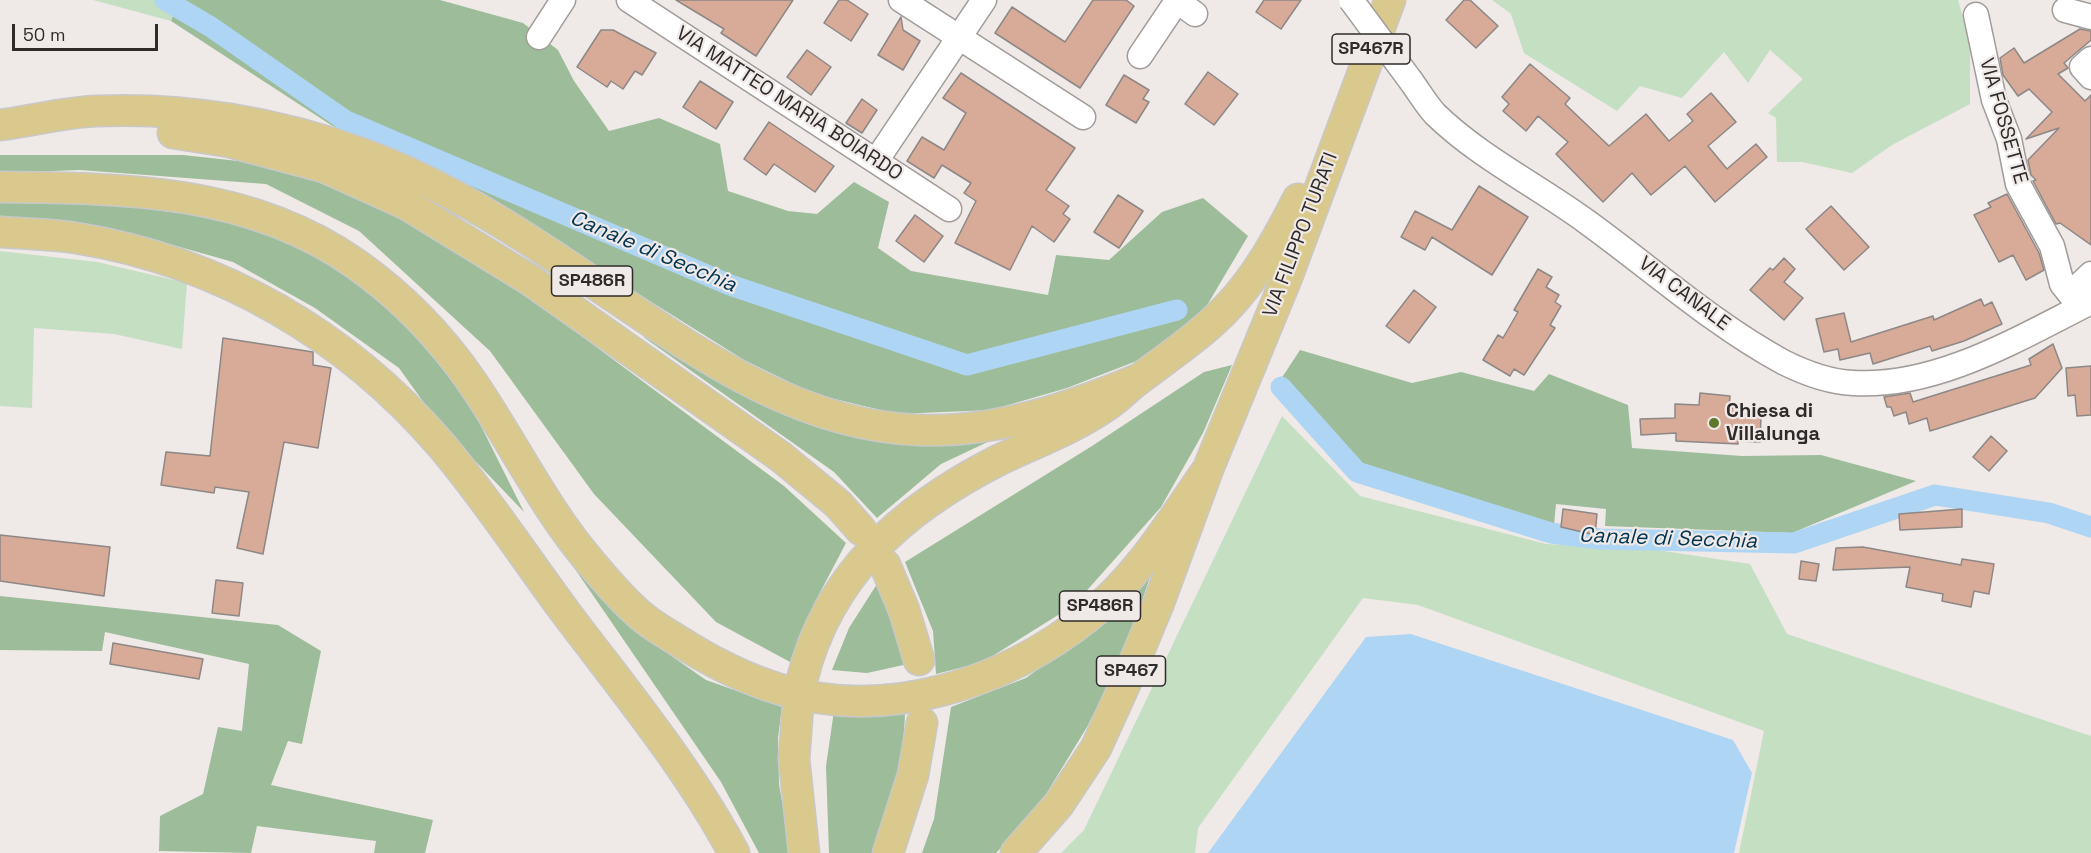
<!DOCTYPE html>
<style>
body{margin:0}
#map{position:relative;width:2091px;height:853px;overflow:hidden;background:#efe9e7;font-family:"Space Grotesk",sans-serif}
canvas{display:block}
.scale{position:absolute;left:12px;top:24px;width:146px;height:27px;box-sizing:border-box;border:3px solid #2e2b2a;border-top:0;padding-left:8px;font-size:18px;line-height:21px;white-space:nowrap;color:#2e2b2a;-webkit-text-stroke:4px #efe9e7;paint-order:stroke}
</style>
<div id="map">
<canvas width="2091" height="853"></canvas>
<div class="scale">50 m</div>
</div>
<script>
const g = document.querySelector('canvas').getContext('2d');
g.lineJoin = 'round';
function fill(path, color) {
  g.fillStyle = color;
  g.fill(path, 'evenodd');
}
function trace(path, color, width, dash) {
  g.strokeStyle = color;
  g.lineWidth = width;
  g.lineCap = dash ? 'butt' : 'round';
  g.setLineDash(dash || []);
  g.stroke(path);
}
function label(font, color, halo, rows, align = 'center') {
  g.font = font + ' "Space Grotesk",sans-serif';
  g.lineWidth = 4.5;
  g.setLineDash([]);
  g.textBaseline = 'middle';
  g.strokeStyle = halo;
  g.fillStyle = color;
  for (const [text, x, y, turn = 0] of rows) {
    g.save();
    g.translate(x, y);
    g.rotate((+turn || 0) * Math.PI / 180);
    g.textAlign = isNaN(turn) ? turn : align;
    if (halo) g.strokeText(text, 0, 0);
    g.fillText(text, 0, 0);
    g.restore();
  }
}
fill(new Path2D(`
 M 93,0 L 179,0 L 171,21 Z
 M 1492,0 L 1958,0 L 1970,43 L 1970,104 L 1892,145 L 1852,173 L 1802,162 L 1777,162 L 1776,118 L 1768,113 L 1803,79 L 1770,50 L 1748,83 L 1724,52 L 1682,98 L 1640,86 L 1617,111 L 1524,53 L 1511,14 Z
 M 0,251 L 97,262 L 187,283 L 182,349 L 114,334 L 34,328 L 32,408 L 0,406 Z
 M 1282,416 L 1360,496 L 1546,544 L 1657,550 L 1750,564 L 1787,634 L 2091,736 L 2091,853 L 1739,853 L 1764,731 L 1418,605 L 1363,598 L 1198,828 L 1195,853 L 1061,853 L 1084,830 Z`), '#c5dfc3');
fill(new Path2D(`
 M 179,0 L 440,0 L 523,23 L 558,50 L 574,81 L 609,131 L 659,118 L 720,144 L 728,191 L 788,211 L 817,214 L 854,182 L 889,202 L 878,248 L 911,271 L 1048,295 L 1056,255 L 1109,260 L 1162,212 L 1203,198 L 1248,236 L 1206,307 L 1152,355 L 1067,388 L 991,410 L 897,414 L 814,394 L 744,360 L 463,184 L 331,125 L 171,21 Z
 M 0,155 L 183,155 L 266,164 L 383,204 L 514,286 L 784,486 L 846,543 L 815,602 L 792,663 L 716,622 L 594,494 L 490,351 L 359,231 L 266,184 L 80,170 L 0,173 Z
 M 129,201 L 190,213 L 283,237 L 349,276 L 404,324 L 465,394 L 524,512 L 437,421 L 399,368 L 315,308 L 233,262 L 148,238 L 85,225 L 0,217 L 0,202 Z
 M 642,336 L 759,395 L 994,439 L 941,464 L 877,518 L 834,472 Z
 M 1300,350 L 1412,383 L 1461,372 L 1534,391 L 1549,374 L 1628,405 L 1632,448 L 1742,456 L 1821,455 L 1916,481 L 1792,533 L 1605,526 L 1606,509 L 1556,504 L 1554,525 L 1359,466 L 1281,379 Z
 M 1232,365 L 1203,433 L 1161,507 L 1074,605 L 983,662 L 936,674 L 933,631 L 905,562 L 1092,446 L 1204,372 Z
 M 562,550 L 647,639 L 706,680 L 782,707 L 778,738 L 779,784 L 791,853 L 759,853 L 721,782 Z
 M 1151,574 L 1125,652 L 1087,727 L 1037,809 L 996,853 L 922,853 L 934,819 L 951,707 L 1026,678 L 1127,604 Z
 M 877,584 L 908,664 L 867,673 L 832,670 L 849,628 Z
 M 0,596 L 278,625 L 321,651 L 302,744 L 288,741 L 271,785 L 433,820 L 425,853 L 374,853 L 376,841 L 257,826 L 251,853 L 159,851 L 160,816 L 203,794 L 218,727 L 242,731 L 249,664 L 105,632 L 102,651 L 0,650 Z
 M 834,711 L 870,716 L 905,713 C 904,761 889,807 873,853 L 829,853 L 826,766 Z`), '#9cbc9a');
fill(new Path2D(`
 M 1411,634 L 1733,740 L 1752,773 L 1734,853 L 1208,853 L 1366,637 Z`), '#aed5f4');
trace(new Path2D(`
 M 165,0 L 211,27 L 346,121 L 730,285 L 967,365 L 1177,310
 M 1281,387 L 1357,472 L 1551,533 L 1600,539 L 1794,543 L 1935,495 L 2049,513 L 2091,527`), '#aed5f4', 21);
const building = new Path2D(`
 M 676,0 L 793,0 L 756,56 L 721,33 L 724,29 Z
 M 839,0 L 847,0 L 868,14 L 851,41 L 824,23 Z
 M 1093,0 L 1126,0 L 1134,6 L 1080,88 L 995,33 L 1012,7 L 1065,42 Z
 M 1264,0 L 1301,0 L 1281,29 L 1256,12 Z
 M 1464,0 L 1470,0 L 1498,26 L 1476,48 L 1446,20 Z
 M 901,17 L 903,30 L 920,41 L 903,70 L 878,55 Z
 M 2080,29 L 2091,31 L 2091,40 L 2064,63 L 2068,68 L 2058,74 L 2085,101 L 2091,95 L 2091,245 L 2060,223 L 2056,224 L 2033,181 L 2036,180 L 2031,175 L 2028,160 L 2059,128 L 2026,139 L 2052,112 L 2029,89 L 2018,96 L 2003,75 L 2000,58 L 2014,48 L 2024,63 Z
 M 601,30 L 613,30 L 656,53 L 642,75 L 635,71 L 623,89 L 611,81 L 607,87 L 577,67 Z
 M 807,50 L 831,67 L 811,95 L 787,77 Z
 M 1530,64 L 1570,98 L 1565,104 L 1609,146 L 1646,114 L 1669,141 L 1693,121 L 1687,114 L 1711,93 L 1736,122 L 1708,146 L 1727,169 L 1756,144 L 1767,157 L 1715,202 L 1685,166 L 1651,195 L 1632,173 L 1603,202 L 1556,154 L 1568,142 L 1538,116 L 1526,131 L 1503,111 L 1509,104 L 1502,97 Z
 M 1208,72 L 1238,94 L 1214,125 L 1185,104 Z
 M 961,73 L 1075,148 L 1046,190 L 1069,206 L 1063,214 L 1070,219 L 1054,242 L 1032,226 L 1010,270 L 955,243 L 976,201 L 964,193 L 971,183 L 942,165 L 934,178 L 907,161 L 922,137 L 944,150 L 966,113 L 943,98 Z
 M 1124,75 L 1149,90 L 1143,99 L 1149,102 L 1136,123 L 1106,105 Z
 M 700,81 L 733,102 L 716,129 L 683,107 Z
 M 862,99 L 877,110 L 862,133 L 846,123 Z
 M 769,122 L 834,166 L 815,192 L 774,164 L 766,175 L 744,159 Z
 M 1479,186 L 1528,217 L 1492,275 L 1432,237 L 1425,250 L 1401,237 L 1415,211 L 1452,230 Z
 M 2007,194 L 2039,253 L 2044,270 L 2026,280 L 2013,255 L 1999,262 L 1974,215 L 1991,207 L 1988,203 Z
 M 1118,195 L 1143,211 L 1119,248 L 1094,232 Z
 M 1831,206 L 1869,247 L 1844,270 L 1806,229 Z
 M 915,215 L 943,236 L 924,262 L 896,241 Z
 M 1784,258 L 1795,269 L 1784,282 L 1803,298 L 1784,320 L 1750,290 L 1770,268 L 1773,270 Z
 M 1538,269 L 1552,277 L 1546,287 L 1559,295 L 1555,302 L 1561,306 L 1550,325 L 1555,328 L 1524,375 L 1514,369 L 1510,376 L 1483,360 L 1498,335 L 1503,338 L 1518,312 L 1514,310 Z
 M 1414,290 L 1436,307 L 1409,343 L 1386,326 Z
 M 1981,299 L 1984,306 L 1992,302 L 2002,324 L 1964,341 L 1932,351 L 1930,346 L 1873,364 L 1870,353 L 1840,360 L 1838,349 L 1824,352 L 1816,319 L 1844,313 L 1851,342 L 1933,316 L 1934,320 Z
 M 223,338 L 313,352 L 313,365 L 331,368 L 318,448 L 284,442 L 263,554 L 237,548 L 249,492 L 215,487 L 214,493 L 161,485 L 166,452 L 210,456 Z
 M 2053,344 L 2062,368 L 2035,398 L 1930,431 L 1927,418 L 1909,424 L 1906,412 L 1894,416 L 1891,407 L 1887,407 L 1884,397 L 1910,393 L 1913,402 L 2031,365 L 2029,359 Z
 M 2091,366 L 2091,415 L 2077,416 L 2075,395 L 2068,396 L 2066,368 Z
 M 1700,393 L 1730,396 L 1729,408 L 1736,408 L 1735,414 L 1761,415 L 1760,442 L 1738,441 L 1738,444 L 1676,441 L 1676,433 L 1641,435 L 1640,419 L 1675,418 L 1675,404 L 1699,405 Z
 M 1991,436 L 2007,451 L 1989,471 L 1973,457 Z
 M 1563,509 L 1597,514 L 1595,535 L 1561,527 Z
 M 1962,509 L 1962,527 L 1900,530 L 1899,514 Z
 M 0,535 L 110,547 L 104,596 L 0,581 Z
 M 1863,547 L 1961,565 L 1962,559 L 1994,564 L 1989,594 L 1974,591 L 1971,607 L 1942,601 L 1943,594 L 1906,587 L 1910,567 L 1833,570 L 1836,548 Z
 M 1801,561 L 1819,564 L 1816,581 L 1799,579 Z
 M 216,580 L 243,583 L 239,616 L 212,613 Z
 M 113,643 L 203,659 L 199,679 L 110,664 Z`);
fill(building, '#d8aa98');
trace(building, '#8d8886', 1.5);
const minor = new Path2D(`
 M 629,0 L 949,209
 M 901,0 L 1083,117
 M 1176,0 L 1195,14
 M 2065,10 L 2091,17
 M 1976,15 L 1994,100 L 2009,139 L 2018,184 L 2052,246 L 2062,284 L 2070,294 L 2091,274
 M 539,37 L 563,0
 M 1140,56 L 1177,1
 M 2091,59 L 2082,67 L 2091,77
 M 1411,81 C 1419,92 1426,104 1435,114 C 1479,157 1538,186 1587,222 C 1652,269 1713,324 1783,362 C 1803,372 1830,382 1853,383 C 1937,388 2019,338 2091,302
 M 876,161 L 984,0`);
const major = new Path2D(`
 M 0,125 C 32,121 65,112 97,111 C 186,107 279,123 363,154 C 446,184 525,236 598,286 C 696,352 797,426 919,430 C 996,433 1069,408 1139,379
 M 173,133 L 230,142 L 324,167 L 406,204 L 530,280 L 781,457 L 838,504 L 861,530
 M 0,187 C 124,188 250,189 356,264 C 400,295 441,337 472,382 C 513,442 545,510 593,565 C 608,583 626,604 645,619 C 655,627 666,633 677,640 C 708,660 743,678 779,689 C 886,722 1005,684 1090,615 C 1139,576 1172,520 1208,469
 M 0,232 C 25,234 51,234 76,238 C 220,261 348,336 442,446 C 487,499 525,558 566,613 C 624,690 688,767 734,853
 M 885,565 L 904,610 L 919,660
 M 802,680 C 828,574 903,509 997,461 C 1034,443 1073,429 1106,406 C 1118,398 1127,388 1138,380 C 1168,357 1200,336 1226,309 C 1257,277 1278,238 1298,199
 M 798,705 L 794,759 L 804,853
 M 888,853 L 913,775 L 922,723
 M 1016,853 L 1059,804 L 1096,748 L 1126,682 L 1158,605 L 1208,469 L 1287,277 L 1390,0`);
trace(minor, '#a19c99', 27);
trace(major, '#c9c8c8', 33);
trace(minor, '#fff', 24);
trace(major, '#dac98d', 30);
const minorBridge = new Path2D(`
 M 1351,0 L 1411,81`);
trace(minorBridge, '#a19c99', 27, []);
trace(minorBridge, '#fff', 24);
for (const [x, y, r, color] of [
 [1714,423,6,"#5e782b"]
]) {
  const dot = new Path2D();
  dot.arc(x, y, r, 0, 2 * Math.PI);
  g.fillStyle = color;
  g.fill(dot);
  trace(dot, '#efe9e7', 2);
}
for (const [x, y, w] of [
 [1371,49,78],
 [592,281,81],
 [1100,606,81],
 [1131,671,69]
]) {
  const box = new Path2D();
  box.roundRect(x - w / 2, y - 15, w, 30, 4.5);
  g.fillStyle = '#efe9e7';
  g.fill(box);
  trace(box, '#2e2b2a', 1.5);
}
label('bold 18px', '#2e2b2a', null, [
 ["SP467R",1371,49],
 ["SP486R",592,281],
 ["SP486R",1100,606],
 ["SP467",1131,671]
]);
label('20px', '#2e2b2a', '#efe9e7', [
 ["VIA MATTEO MARIA BOIARDO",789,104,33],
 ["VIA FOSSETTE",2003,121,74],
 ["VIA FILIPPO TURATI",1301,235,-69],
 ["VIA CANALE",1684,294,37]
]);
label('bold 20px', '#2e2b2a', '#efe9e7', [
 ["Chiesa di",1726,412],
 ["Villalunga",1726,435]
], 'left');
label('italic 21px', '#013451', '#efe9e7', [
 ["Canale di Secchia",653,252,23],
 ["Canale di Secchia",1668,539,2]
]);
</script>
